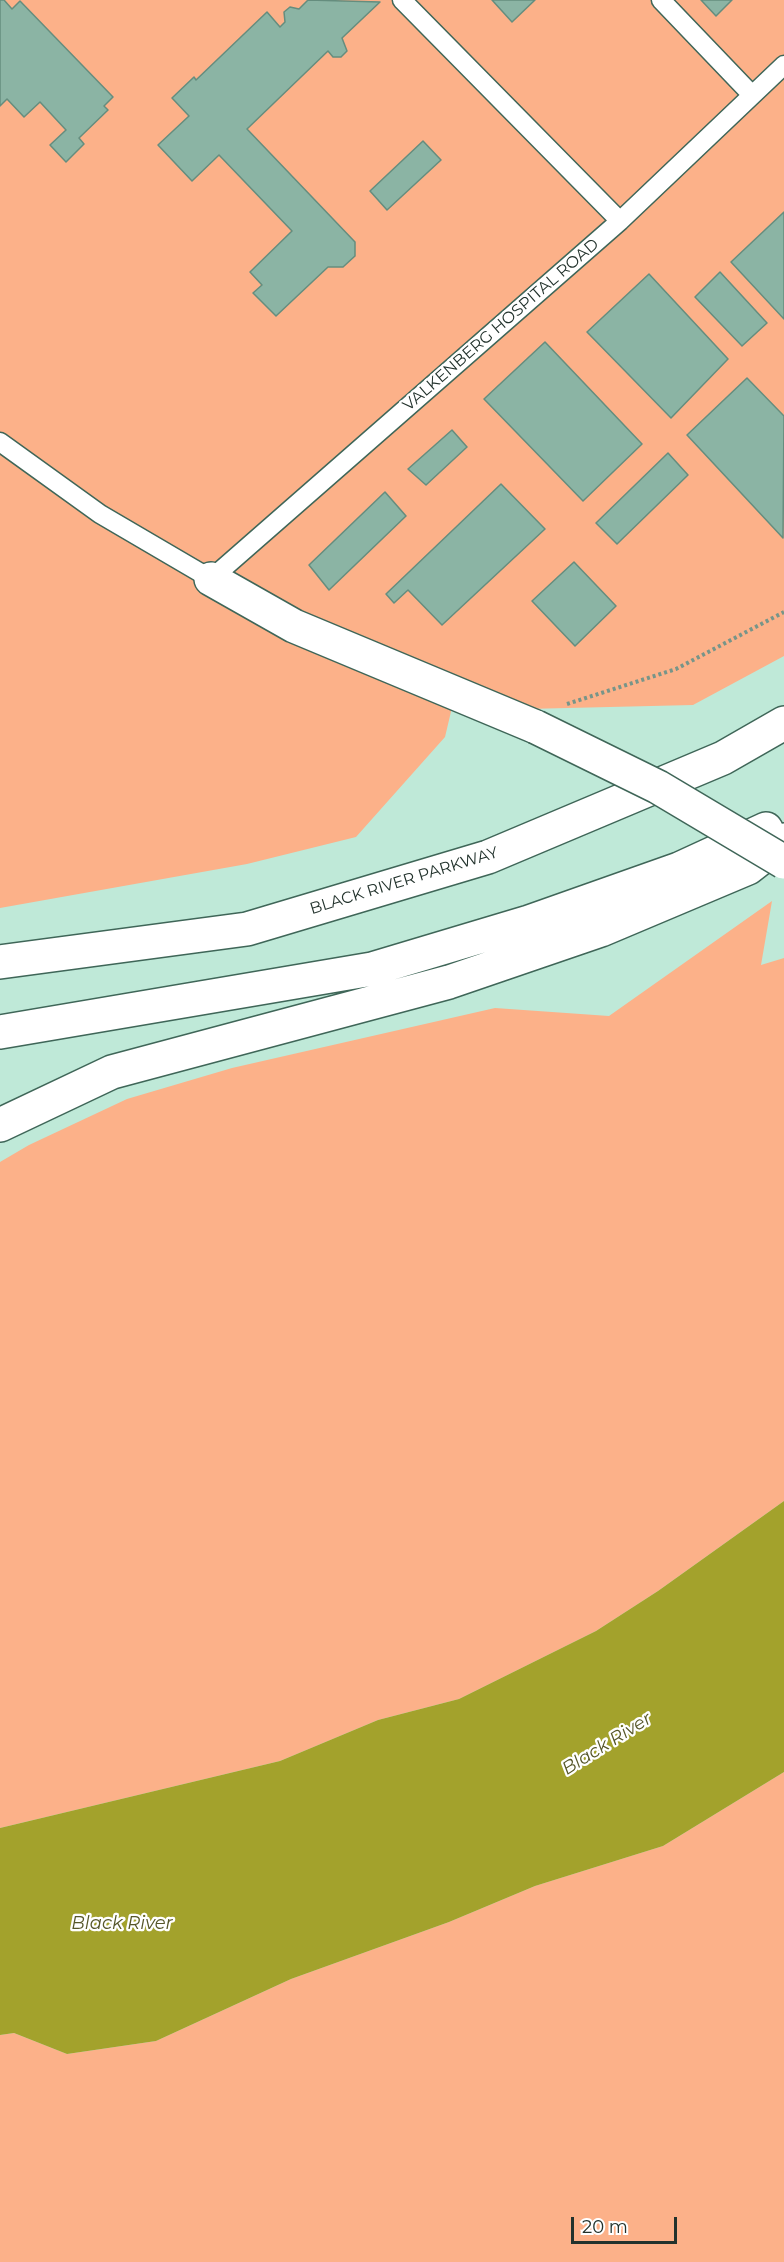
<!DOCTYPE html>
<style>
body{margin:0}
#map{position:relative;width:784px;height:2262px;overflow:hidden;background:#bfe9d8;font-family:Montserrat,sans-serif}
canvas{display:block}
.scale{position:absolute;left:571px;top:2217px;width:106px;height:27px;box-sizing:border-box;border:3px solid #22322c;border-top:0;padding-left:8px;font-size:18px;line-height:21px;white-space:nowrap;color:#22322c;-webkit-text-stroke:4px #fff;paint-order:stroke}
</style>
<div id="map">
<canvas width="784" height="2262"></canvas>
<div class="scale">20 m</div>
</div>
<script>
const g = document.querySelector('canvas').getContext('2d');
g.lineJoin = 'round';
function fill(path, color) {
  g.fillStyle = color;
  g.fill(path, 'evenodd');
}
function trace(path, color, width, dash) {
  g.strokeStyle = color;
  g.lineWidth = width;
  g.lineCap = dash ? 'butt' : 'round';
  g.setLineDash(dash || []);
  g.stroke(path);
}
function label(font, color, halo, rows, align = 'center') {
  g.font = font + ' Montserrat,sans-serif';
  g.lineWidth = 4.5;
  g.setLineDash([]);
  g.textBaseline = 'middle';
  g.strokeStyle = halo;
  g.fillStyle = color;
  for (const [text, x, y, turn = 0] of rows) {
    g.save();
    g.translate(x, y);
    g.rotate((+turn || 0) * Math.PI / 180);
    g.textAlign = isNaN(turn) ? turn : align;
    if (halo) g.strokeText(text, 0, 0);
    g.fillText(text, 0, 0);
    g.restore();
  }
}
fill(new Path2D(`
 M 0,0 L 784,0 L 784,656 L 693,705 L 526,709 L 458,682 L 445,737 L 356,837 L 247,864 L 0,908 Z
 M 772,901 L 761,965 L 784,958 L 784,1501 L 658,1591 L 596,1631 L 459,1699 L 378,1720 L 280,1761 L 0,1828 L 0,1162 L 29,1145 L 127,1099 L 232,1068 L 495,1008 L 609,1016 Z
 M 784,1772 L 784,2262 L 0,2262 L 0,2035 L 14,2033 L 67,2054 L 156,2041 L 291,1979 L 449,1922 L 535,1886 L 663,1846 Z`), '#fcb189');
fill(new Path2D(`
 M 784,1501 L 784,1772 L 663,1846 L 535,1886 L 449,1922 L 291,1979 L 156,2041 L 67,2054 L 14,2033 L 0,2035 L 0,1828 L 280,1761 L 378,1720 L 459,1699 L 596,1631 L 658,1591 Z`), '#a3a22c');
const building = new Path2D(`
 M 0,0 L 4,0 L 12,9 L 20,1 L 113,97 L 104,106 L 108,110 L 79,138 L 84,144 L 66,162 L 50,145 L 66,130 L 40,102 L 24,117 L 7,99 L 0,106 Z
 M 308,0 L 380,2 L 342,38 L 347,51 L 341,57 L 333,57 L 328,51 L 247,129 L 355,242 L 355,256 L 343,267 L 328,267 L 276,316 L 253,293 L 262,285 L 250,272 L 292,231 L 219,155 L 192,181 L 158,145 L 189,116 L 172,98 L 194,77 L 196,80 L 267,12 L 280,27 L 285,22 L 284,12 L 290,7 L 299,9 Z
 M 492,0 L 535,0 L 512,22 Z
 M 701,0 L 732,0 L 716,16 Z
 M 423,141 L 441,160 L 387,210 L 370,191 Z
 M 784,212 L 784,319 L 731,262 Z
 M 720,272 L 767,323 L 742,346 L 695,297 Z
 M 649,274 L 728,359 L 671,418 L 587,332 Z
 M 545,342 L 642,444 L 583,501 L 484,399 Z
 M 747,378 L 784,416 L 783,538 L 687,435 Z
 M 452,430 L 467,447 L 426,485 L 408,469 Z
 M 668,453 L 688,475 L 617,544 L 596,523 Z
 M 501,484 L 545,529 L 442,625 L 408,590 L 394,603 L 386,594 Z
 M 385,492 L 406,516 L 329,590 L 309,565 Z
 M 574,562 L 616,606 L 575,646 L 532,601 Z`);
fill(building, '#8bb4a4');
trace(building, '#658d7e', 1.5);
const service = new Path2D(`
 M 402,0 L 620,221
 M 661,0 L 752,95
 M 0,442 L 100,514 L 211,579 L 620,221 L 784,65`);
const minor = new Path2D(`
 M 211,579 L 294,626 L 536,727`);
const motorway = new Path2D(`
 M 0,962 L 247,929 L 488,857 L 723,758 L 784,723
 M 0,1032 L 372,969 L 529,922 L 679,869 L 766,829
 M 0,1125 L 112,1072 L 449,982 L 601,930 L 748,868 L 784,840`);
trace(service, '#3f6658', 21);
trace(minor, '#3f6658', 36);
trace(motorway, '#3f6658', 36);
trace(new Path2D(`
 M 567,704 L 676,669 L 784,612`), '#779589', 4, [3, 3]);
trace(service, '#fff', 18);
trace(minor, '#fff', 33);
trace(motorway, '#fff', 33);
const minorBridge = new Path2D(`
 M 536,727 L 658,787 L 784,862`);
trace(minorBridge, '#3f6658', 36, []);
trace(minorBridge, '#fff', 33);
label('16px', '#22322c', '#fff', [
 ["VALKENBERG HOSPITAL ROAD",501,325,-41],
 ["BLACK RIVER PARKWAY",404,881,-17]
]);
label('italic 18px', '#565629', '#fff', [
 ["Black River",607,1744,-32],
 ["Black River",122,1924]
]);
</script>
